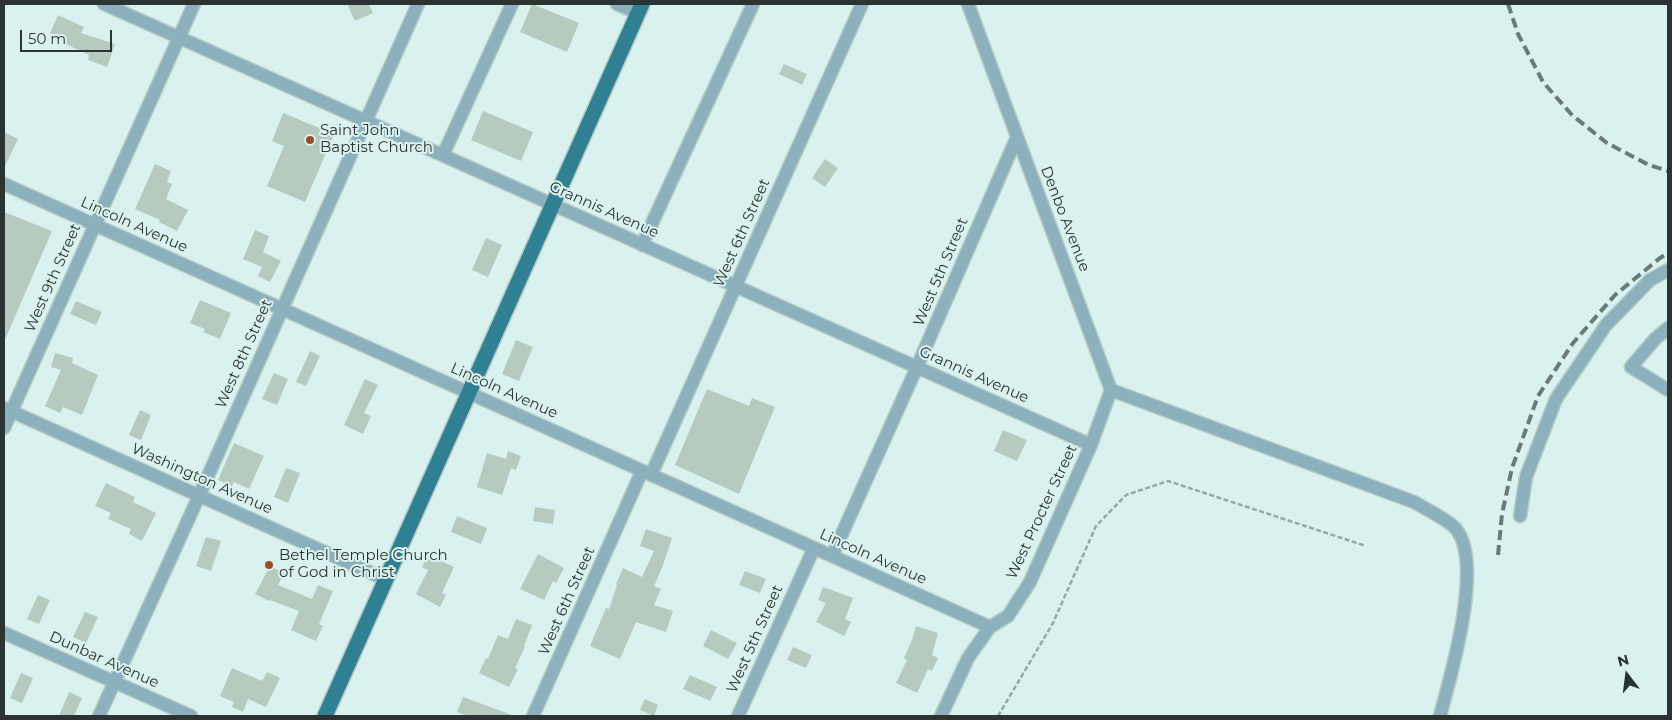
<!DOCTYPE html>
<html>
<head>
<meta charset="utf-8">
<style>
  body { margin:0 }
  #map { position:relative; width:1672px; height:720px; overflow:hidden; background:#d9f2ef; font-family:Montserrat,sans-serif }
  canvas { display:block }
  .frame { position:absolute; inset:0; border:5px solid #2b3433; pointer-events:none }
  .north { position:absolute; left:1602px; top:650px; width:50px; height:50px; -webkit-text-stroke:4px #d9f2ef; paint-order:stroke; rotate:345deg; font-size:14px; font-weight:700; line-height:20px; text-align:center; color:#2b3433 }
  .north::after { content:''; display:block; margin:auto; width:18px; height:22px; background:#2b3433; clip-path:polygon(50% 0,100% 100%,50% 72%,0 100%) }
  .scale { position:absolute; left:20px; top:30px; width:92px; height:22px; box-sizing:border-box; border:2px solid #2b3433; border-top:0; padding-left:6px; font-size:15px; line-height:18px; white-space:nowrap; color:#2b3433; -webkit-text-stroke:4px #d9f2ef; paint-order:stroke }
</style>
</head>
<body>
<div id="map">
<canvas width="1672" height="720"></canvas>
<div class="frame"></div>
<div class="north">N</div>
<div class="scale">50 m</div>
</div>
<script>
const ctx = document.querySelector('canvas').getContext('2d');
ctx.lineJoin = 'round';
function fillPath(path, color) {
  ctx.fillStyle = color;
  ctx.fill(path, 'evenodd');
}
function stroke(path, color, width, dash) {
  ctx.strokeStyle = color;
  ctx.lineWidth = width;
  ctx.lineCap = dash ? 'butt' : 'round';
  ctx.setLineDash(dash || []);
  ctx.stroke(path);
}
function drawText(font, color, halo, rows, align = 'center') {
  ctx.font = font + ' Montserrat,sans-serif';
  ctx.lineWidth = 4;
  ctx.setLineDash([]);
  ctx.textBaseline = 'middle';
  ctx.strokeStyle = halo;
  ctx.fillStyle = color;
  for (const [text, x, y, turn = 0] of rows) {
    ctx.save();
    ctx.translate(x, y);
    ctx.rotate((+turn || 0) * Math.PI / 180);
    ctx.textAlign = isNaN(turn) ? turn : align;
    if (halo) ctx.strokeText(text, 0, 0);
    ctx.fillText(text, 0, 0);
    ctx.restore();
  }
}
const building = new Path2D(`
  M353 4H369L373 13 355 21 348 6Z
  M532 4 579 23 567 52 520 32Z
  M58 15 84 27 81 33 115 44 107 67 88 60 89 55 49 36Z
  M784 64 807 74 802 85 779 74Z
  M483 111 533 132 521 161 471 140Z
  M283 113 334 134 305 202 267 186 284 146 272 141Z
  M4 132 18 139 4 168Z
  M825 159 838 168 825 187 812 178Z
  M155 164 171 171 167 182 172 184 166 199 188 210 177 231 159 222 160 220 135 209Z
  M4 212 52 231 4 342Z
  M255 230 269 236 263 252 281 261 270 282 258 276 262 267 243 259Z
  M486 238 502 245 488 277 472 270Z
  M200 300 231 313 220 339 203 332 205 329 190 323Z
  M76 301 102 312 96 325 70 314Z
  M516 340 533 347 519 381 502 374Z
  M310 351 320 356 306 386 296 382Z
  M55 353 73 358 72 363 98 375 82 415 63 407 60 413 45 406 61 370 51 367Z
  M274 373 288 379 277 405 262 399Z
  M365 379 378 385 364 413 371 416 363 434 344 425Z
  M707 389 749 406 752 398 775 407 739 494 675 465Z
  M140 410 151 415 141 440 129 435Z
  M1003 430 1027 440 1017 461 994 451Z
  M234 443 264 456 249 489 234 482 232 486 218 480Z
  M508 451 521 456 516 470 511 468 502 495 477 487 487 453 506 459Z
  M286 468 300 473 288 503 274 497Z
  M106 483 135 497 133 502 156 513 142 541 129 534 131 529 108 519 111 513 95 506Z
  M535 507 555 510 553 524 533 521Z
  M457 516 487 528 481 544 451 532Z
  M646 529 672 538 662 568 654 586 661 589 654 605 673 611 666 632 636 622 620 659 590 646 606 608 609 609 617 585 616 584 623 568 642 577 654 551 640 546Z
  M206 537 221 541 211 571 196 566Z
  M538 554 564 568 556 583 553 581 544 600 520 589Z
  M428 555 454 567 442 593 446 595 440 607 416 594 428 570 422 567Z
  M270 566 284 573 278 585 312 599 318 585 333 591 319 624 323 626 316 641 291 630 299 611 270 600 269 601 255 594Z
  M745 571 766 579 760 593 739 585Z
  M823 587 853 598 845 619 851 622 844 636 816 622 826 603 818 600Z
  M38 595 50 600 39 624 27 619Z
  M85 612 98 617 86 643 73 637Z
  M516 619 532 625 524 646 525 647 515 668 518 669 509 687 479 673 486 658 488 659 498 635 508 639Z
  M916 626 938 633 932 655 938 658 932 671 928 669 917 693 896 683 907 660 904 658 912 640Z
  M711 630 737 643 728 659 703 646Z
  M793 647 812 655 806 668 787 660Z
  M232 668 262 681 267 672 280 678 266 707 248 699 243 712 232 707 234 702 220 696Z
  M21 673 33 678 22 703 10 698Z
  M690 675 717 687 710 701 683 689Z
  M69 692 82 698 74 716H59Z
  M463 697 512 715V716H468L457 712Z
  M645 699 658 705 654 716 640 710Z`);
const path = new Path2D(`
  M998 716 1053 623 1096 526 1126 495 1168 481 1366 546`);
const minor = new Path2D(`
  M104 4 1091 445
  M617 4 638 13
  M443 155 512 4
  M4 184 990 627
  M642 245 753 4
  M1668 328 1655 339 1631 367 1668 390
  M1111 390 1414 502C1424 508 1450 521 1456 529 1484 563 1451 675 1440 716
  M4 408 387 580
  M4 428 194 4
  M651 475 862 4
  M1520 516 1526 477 1556 399 1606 325 1650 280 1668 270
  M832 556 917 367 1017 137
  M4 633 191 716
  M99 716 199 496 418 4
  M533 716 642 471
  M738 716 814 548
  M941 716 968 658 990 627 1008 616 1030 582 1091 445 1111 390 968 4`);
const major = new Path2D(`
  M325 716 642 4`);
const rail = new Path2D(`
  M1508 4 1518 34 1543 82 1572 115 1607 143 1649 165 1668 171
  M1498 555 1502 514 1512 468 1538 396 1573 343 1615 295 1660 258 1668 253`);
const markers = [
  [310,140,5,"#964f2a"],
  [269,565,5,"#964f2a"]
];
const poiNames = [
  ["Saint John",320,131],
  ["Baptist Church",320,148],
  ["Bethel Temple Church",279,556],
  ["of God in Christ",279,573]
];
const streetNames = [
  ["Grannis Avenue",604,210,24],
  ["Denbo Avenue",1065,219,69],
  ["Lincoln Avenue",134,225,24],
  ["West 6th Street",742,233,-66],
  ["West 5th Street",941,272,-67],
  ["West 9th Street",53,278,-66],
  ["West 8th Street",244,354,-66],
  ["Grannis Avenue",974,375,24],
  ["Lincoln Avenue",504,391,24],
  ["Washington Avenue",202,479,24],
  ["West Procter Street",1042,512,-65],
  ["Lincoln Avenue",873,557,24],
  ["West 6th Street",567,601,-66],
  ["West 5th Street",755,639,-66],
  ["Dunbar Avenue",104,660,24]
];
fillPath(building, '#b7cabf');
stroke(minor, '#b6ccc9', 15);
stroke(major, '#b6ccc9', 18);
stroke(path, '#95a8a6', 2.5, [5, 2.5]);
stroke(minor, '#8cb1bc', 12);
stroke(major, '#307f92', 15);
stroke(rail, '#6b7a78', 4, [10, 5]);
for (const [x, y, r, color] of markers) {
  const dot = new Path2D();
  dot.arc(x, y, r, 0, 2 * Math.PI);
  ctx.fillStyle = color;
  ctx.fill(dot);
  stroke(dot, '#d9f2ef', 2);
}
drawText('15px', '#2b3433', '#d9f2ef', poiNames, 'left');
drawText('15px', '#2b3433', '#d9f2ef', streetNames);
</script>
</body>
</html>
